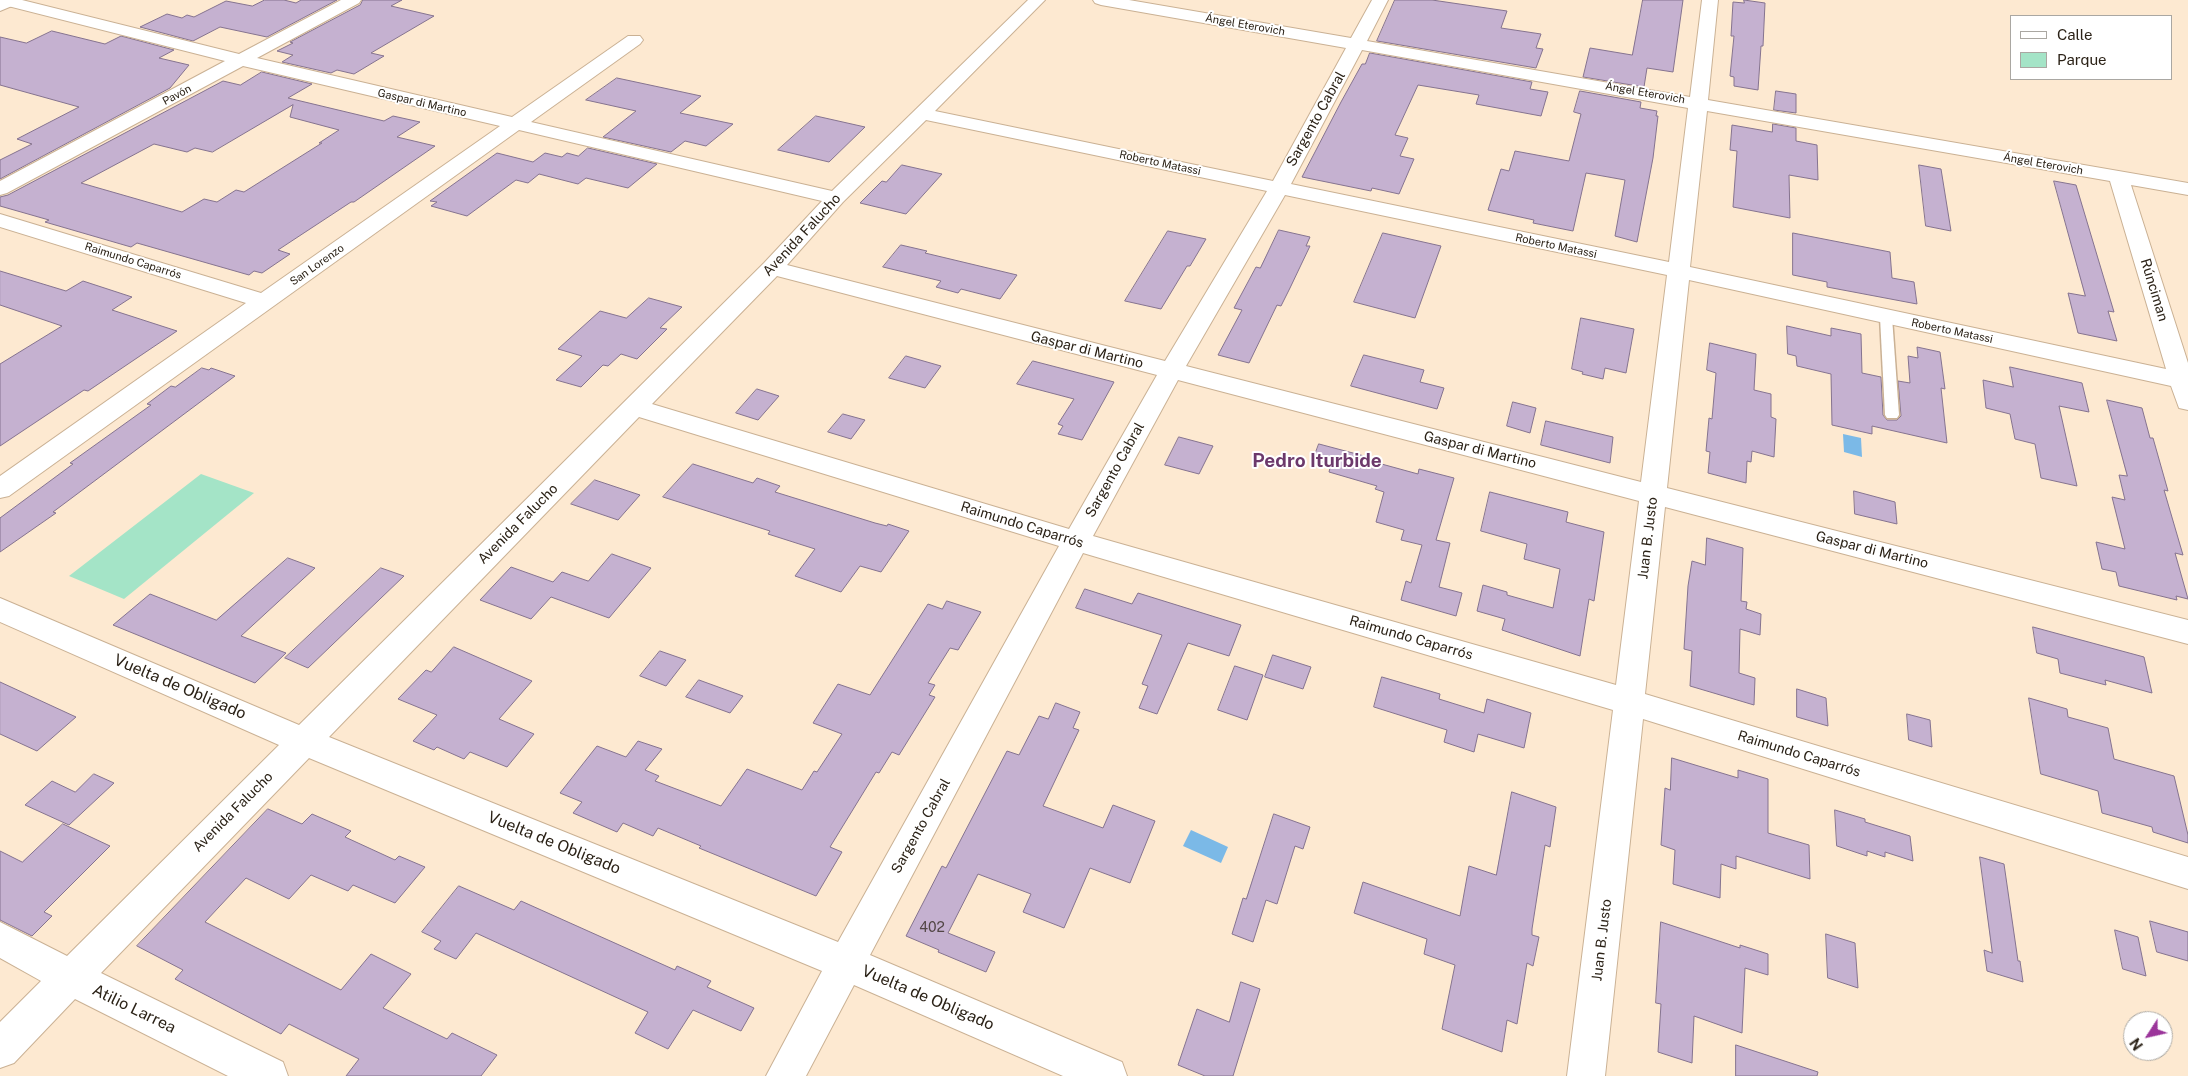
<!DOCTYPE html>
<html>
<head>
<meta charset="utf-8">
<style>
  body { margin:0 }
  #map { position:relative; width:2188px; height:1076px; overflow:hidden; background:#fde9d1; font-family:"Public Sans",sans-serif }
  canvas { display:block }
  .legend { position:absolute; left:2010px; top:15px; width:162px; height:65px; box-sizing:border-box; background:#fff; border:1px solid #aaa7a2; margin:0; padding:6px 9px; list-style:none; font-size:15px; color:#2b2217 }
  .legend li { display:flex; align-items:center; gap:10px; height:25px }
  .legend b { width:25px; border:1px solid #aaa7a2 }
  .north { position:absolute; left:2123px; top:1011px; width:50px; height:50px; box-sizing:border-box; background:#fff; border:1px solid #aaa7a2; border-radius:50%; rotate:235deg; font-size:14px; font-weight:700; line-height:20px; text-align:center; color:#2b2217 }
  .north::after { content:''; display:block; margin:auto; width:18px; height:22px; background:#9b359a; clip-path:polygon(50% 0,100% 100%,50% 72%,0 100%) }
</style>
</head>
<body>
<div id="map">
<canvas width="2188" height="1076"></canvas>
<ul class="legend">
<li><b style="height:6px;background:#fff"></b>Calle</li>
<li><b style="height:14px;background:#a4e4c7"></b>Parque</li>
</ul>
<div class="north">N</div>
</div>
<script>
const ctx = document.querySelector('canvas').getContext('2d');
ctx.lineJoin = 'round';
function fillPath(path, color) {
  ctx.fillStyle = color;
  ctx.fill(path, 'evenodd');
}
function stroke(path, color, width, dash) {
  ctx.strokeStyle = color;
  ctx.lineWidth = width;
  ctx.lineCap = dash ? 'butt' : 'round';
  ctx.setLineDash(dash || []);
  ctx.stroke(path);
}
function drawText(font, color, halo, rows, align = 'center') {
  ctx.font = font + ' "Public Sans",sans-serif';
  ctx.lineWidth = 4;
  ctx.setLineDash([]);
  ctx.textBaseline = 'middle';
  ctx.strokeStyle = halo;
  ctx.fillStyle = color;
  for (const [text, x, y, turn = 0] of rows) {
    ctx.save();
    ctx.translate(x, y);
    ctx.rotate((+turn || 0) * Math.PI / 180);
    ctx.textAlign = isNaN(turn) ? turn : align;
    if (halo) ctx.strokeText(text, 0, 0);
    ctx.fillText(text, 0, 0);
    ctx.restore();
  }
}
const green = new Path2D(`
  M201 474 254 493 124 599 69 576Z`);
const water = new Path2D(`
  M1843 434 1861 438 1862 457 1844 452Z
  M1191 830 1228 847 1221 863 1183 846Z`);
const building = new Path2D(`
  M265 0H284L296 3 301 0H337L267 37 220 27 193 41 140 27 167 14 182 18 187 15 194 17 226 1 252 6Z
  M363 0H402L391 6 434 16 371 53 384 56 354 74 337 70 331 73 282 62 293 55 277 51 293 43 290 42 360 5Z
  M1395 0H1432L1507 11 1501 28 1541 34 1536 48 1543 49 1536 68 1377 41Z
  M1643 0H1683L1673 72 1647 68 1644 87 1583 77 1590 48 1632 55Z
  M1744 0 1765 3 1763 46H1761L1758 90 1734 86V77L1730 76 1734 36H1731L1733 2 1744 3Z
  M52 31 105 44 121 36 174 50 159 58 189 65 170 88 0 179V160L32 144 17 139 79 107 0 85V37L26 43Z
  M1370 53 1532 82 1530 89 1548 92 1541 116 1476 104 1479 95 1418 85 1395 135 1408 138 1400 156 1414 159 1399 194 1372 188 1371 191 1302 177 1341 102 1362 64H1365Z
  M262 72 312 84 288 98 384 121 393 116 420 122 397 137 435 146 354 202H351L278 250 290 254 262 273 254 271 249 275 137 243 131 247 45 222 49 220 0 206V197L8 195 223 81 240 85ZM293 105 290 117 339 130 319 143H322L244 192 236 190 217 202 204 199 182 212 81 183 154 144 187 152 195 148 212 152Z
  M617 78 701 96 680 113 733 124 706 146 685 141 671 152 603 137 636 111 586 100Z
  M1580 91 1641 102 1640 108 1657 111 1656 116H1658L1653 158 1637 242 1615 236 1625 180 1586 173 1573 231 1533 223 1534 220 1488 210 1501 169 1509 171 1515 151 1569 161 1581 114 1574 112Z
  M1776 91 1796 94V113L1774 110Z
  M816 116 865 127 829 162 778 150Z
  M1773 124 1796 128V141L1817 145 1818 180 1789 175 1790 218 1733 207 1737 151 1730 150 1732 125 1772 132Z
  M588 148 657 164 628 188 586 178 578 184 539 174 528 183 516 180 467 216 431 206 437 202 430 201 497 153 533 162 545 153 562 157 567 153 578 156Z
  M902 165 942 174 906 214 860 203 882 181 886 182Z
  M1919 165 1941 169 1951 231 1926 226Z
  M2054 181 2076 185 2114 312 2108 311 2117 341 2078 333 2068 293 2085 296Z
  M1279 230 1310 237 1306 246H1310L1290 288 1281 306 1277 305 1249 363 1218 355 1242 310 1234 308 1256 267 1260 268Z
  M1168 231 1206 239 1190 266H1187L1161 309 1125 301Z
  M1383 233 1441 246 1415 318 1354 302Z
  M1793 233 1890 252 1892 278 1914 282 1917 304 1827 287V282L1793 275Z
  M901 245 927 251 925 253 1017 275 1000 299 961 289 958 293 936 287 941 281 883 267Z
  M0 271 66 291 83 281 132 297 112 310 177 331 88 391 84 390 0 446V364L62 326 0 305Z
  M649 298 682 307 660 328 667 329 637 359 621 354 608 366 603 365 581 387 556 380 582 356 558 349 600 311 626 318Z
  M1581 318 1634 329 1626 373 1605 368 1603 379 1582 374 1583 372 1572 369Z
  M1787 326 1831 336V328L1861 334 1862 373 1881 377 1883 415 1887 420H1897L1901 416 1898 381 1910 383 1908 356 1918 358 1917 347 1940 352 1945 389 1941 388 1947 443 1872 426V434L1832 425 1831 374 1797 366 1796 356 1788 354Z
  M1710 343 1756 354 1754 390 1771 394V417L1776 419 1774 457 1752 451 1751 462 1747 461 1746 483 1708 473 1710 452 1706 451 1709 418 1712 419 1716 373 1707 370Z
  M1364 355 1424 370 1420 382 1444 388 1437 409 1351 386Z
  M906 356 941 366 925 388 889 378Z
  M1033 361 1114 382 1082 440 1058 434 1063 426 1058 424 1074 399 1017 384Z
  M2010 367 2082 383 2089 412 2059 406 2077 486 2041 478 2035 444 2015 439 2010 414 1986 408 1983 380 2013 387Z
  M202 368 209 370 211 368 235 376 53 512 56 513 0 552V518L73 464 70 463 151 405 147 404 171 386 175 387Z
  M757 389 779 396 758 420 736 413Z
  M2107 400 2142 408 2150 438H2153L2168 491 2164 490 2183 555 2175 553 2188 599 2176 596 2177 600 2119 586 2116 572 2102 569 2096 542 2125 549 2112 497 2125 500 2119 475 2127 476Z
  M1513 402 1536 408 1530 433 1507 426Z
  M843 414 865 420 851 439 828 432Z
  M1546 421 1613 437 1610 463 1541 445Z
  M1179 437 1213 446 1199 474 1165 465Z
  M1319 444 1368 457 1367 460 1418 474 1419 469 1454 478 1436 540 1450 543 1439 587 1462 593 1456 616 1401 600 1406 581 1411 583 1422 545 1401 540 1404 530 1376 522 1384 492 1375 489 1377 486 1329 472 1330 468 1312 463Z
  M693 464 753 483 757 478 780 486 775 492 875 523 887 526 888 524 909 531 881 572 860 566 841 592 795 576 815 549 768 534 770 531 663 497Z
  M595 480 640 495 618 520 571 504Z
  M1854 491 1895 502 1897 524 1855 514Z
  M1490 492 1568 512 1566 522 1604 532 1594 601 1589 599 1580 656 1502 630 1505 619 1477 611 1483 585 1507 592V595L1553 608 1560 569 1524 559 1527 544 1481 531Z
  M1707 538 1743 548 1741 601 1747 602 1746 609 1761 614 1760 635 1740 629 1739 673 1755 678 1754 705 1690 686 1692 651 1684 649 1688 586 1692 561 1705 565Z
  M612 554 651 568 609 618 551 597 531 619 480 600 511 567 553 582 562 572 588 581Z
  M288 558 315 568 241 636 286 653 255 683 113 625 150 594 216 620Z
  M381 568 404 576 308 668 285 658Z
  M1085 589 1132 604 1138 593 1241 625 1229 656 1188 643 1157 714 1139 708 1148 686 1142 684 1162 635 1076 608Z
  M947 601 981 612 958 650 950 648 928 683 935 685 929 695 935 697 899 755 892 752 879 773 876 772 830 847 842 852 816 896 699 848 701 846 658 828 653 836 623 823 617 832 573 813 582 802 560 793 597 746 626 757 638 741 662 749 645 770 659 776 655 781 721 806 747 769 802 790 814 771 817 772 842 734 813 723 838 684 870 695 928 604 942 609Z
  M2033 627 2144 657 2152 693 2105 680 2106 685 2060 673 2058 659 2037 653Z
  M454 647 532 681 499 719 534 734 507 767 470 752 464 759 437 747 434 750 413 741 437 715 398 699 426 670 431 672Z
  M660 651 686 660 666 686 640 676Z
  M1273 655 1311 667 1303 689 1265 677Z
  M1235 666 1263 675 1247 720 1218 710Z
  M1382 677 1440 694 1439 699 1484 713 1487 699 1531 713 1524 748 1478 734 1474 752 1444 742 1447 730 1374 707Z
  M699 680 743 696 730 713 686 697Z
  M0 682 76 717 37 751 0 734Z
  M1797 689 1826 698 1828 726 1797 717Z
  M2029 698 2067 709 2068 717 2108 728 2114 759 2174 776 2188 835V843L2153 832 2152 827 2102 813 2098 791 2041 774Z
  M1056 703 1080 712 1073 728 1079 730 1043 806 1103 828 1113 805 1155 821 1130 883 1090 868 1064 928 1023 912 1031 894 978 874 948 933 995 952 986 972 938 952 939 950 906 936 942 866 946 868 1007 751 1019 755 1039 716 1048 719Z
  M1907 714 1930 720 1932 747 1909 740Z
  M1672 758 1738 778V770L1768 779V833L1809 845 1810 879 1736 856V869L1721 864 1720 898 1673 884 1675 850 1661 845 1665 788 1670 790Z
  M94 774 114 783 69 825 25 805 52 781 75 792Z
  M1512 792 1556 807 1550 847 1545 845 1532 929V935L1539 937 1533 966 1527 963 1517 1024 1507 1020 1502 1052 1442 1029 1455 965 1424 954 1427 939 1354 913 1363 882 1460 916 1469 866 1496 875Z
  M268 809 302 824 312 814 351 831 345 837 395 860 399 856 425 867 395 903 353 885 348 891 311 875 289 899 246 878 205 922 341 990 371 954 411 974 383 1008 447 1039 452 1033 497 1055 481 1076H346L359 1059 289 1024 281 1034 175 979 183 970 137 946Z
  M1835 810 1865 819V822L1910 836 1913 861 1885 852V857L1867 851V856L1837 846Z
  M1274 814 1310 827 1303 849 1295 846 1277 904 1266 900 1253 942 1232 934 1243 898 1246 899Z
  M63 824 110 846 44 912 52 916 32 936 0 920V851L22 862Z
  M1980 857 2004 864 2018 961H2020L2023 982 1987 971 1984 950 1992 953Z
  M459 886 514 910 521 901 675 970 677 966 711 981 707 987 754 1008 741 1031 693 1010 668 1049 635 1033 648 1012 476 933 456 959 434 949 441 941 422 932Z
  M2150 921 2188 932V961L2157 952Z
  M1661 922 1740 948V945L1768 954V975L1745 968 1742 1033 1694 1016 1692 1063 1658 1052 1661 1004 1656 1003Z
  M2115 930 2138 937 2146 976 2123 969Z
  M1826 934 1855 943 1858 988 1828 978Z
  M1241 982 1260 989 1233 1076H1205L1178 1065 1197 1009 1229 1022Z
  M1736 1045 1818 1072 1817 1076H1736Z`);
const service = new Path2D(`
  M1886 313 1892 317 1899 415 1897 418H1887L1885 415 1880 317Z`);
const minor = new Path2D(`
  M0 0H22L239 54 341 0H361L359 3 257 58 512 117 628 36H640L643 40 640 44 531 122 832 191 1028 0H1045L935 111 1273 181 1346 48 1101 5 1095 3 1093 0H1129L1351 38 1372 0H1388L1367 41 1690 97 1702 0H1718L1708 100 2188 183V195L2131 185 2188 363V410L2179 408 2171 386 1689 280 1667 488 2188 620V644L1665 507 1645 694 2188 857V889L1643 719 1605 1076H1567L1613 710 1083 553 870 955 1122 1062 1127 1076H1063L854 985 806 1076H766L822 971 309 758 101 973 283 1062 288 1076H228L75 999 14 1063 0 1068V1022L41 981 0 958V922L67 956 279 745 0 622V598L299 725 764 263 822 201 519 130 9 496 0 498V476L246 303 0 227V214L261 293 500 126 243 66 7 193 0 195V181L225 61 0 4ZM1362 50 1688 108 1669 262 1291 184ZM1707 111 2110 181 2166 369 1690 267ZM926 120 1267 191 1165 361 787 265 843 202ZM1285 195 1667 275 1641 482 1186 366ZM777 276 1157 375 1069 529 652 404ZM1178 380 1639 501 1616 685 1093 536ZM639 417 1059 546 838 942 329 737Z`);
const secondary = new Path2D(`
  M0 0H21L19 3 0 11Z`);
const farStreetnames = [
  ["Ángel Eterovich",1245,25,10],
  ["Ángel Eterovich",1645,93,10],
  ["Pavón",177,95,-28],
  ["Gaspar di Martino",422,103,13],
  ["Roberto Matassi",1160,163,12],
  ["Ángel Eterovich",2043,164,10],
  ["Roberto Matassi",1556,246,12],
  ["Raimundo Caparrós",133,261,17],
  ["San Lorenzo",317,265,-35],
  ["Roberto Matassi",1952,331,12]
];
const streetNames = [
  ["Sargento Cabral",1316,119,-61],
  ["Avenida Falucho",802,235,-47],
  ["Rúnciman",2154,290,73],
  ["Gaspar di Martino",1087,350,14],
  ["Gaspar di Martino",1480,450,14],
  ["Sargento Cabral",1115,470,-61],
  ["Avenida Falucho",518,524,-45],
  ["Raimundo Caparrós",1022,525,17],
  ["Juan B. Justo",1648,538,-83],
  ["Gaspar di Martino",1872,550,14],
  ["Raimundo Caparrós",1411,638,16],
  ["Raimundo Caparrós",1799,754,17],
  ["Avenida Falucho",233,812,-45],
  ["Sargento Cabral",921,826,-61],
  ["Juan B. Justo",1602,940,-83]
];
const nearNumbernames = [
  ["402",932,928]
];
const nearStreetnames = [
  ["Vuelta de Obligado",180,687,23],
  ["Vuelta de Obligado",554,843,22],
  ["Vuelta de Obligado",928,998,23],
  ["Atilio Larrea",134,1009,26]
];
const districtNames = [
  ["Pedro Iturbide",1317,461]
];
fillPath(green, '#a4e4c7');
fillPath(water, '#7bb9e7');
fillPath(building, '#c5b1d0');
stroke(building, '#85738f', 1);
stroke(service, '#cab194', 3);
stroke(minor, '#cab194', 2);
stroke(secondary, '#cab194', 2);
fillPath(service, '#fff');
fillPath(minor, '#fff');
fillPath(secondary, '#fff');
drawText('11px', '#2b2217', '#fff', farStreetnames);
drawText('14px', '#2b2217', '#fff', streetNames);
drawText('14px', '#524645', null, nearNumbernames);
drawText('16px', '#2b2217', '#fff', nearStreetnames);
drawText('bold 19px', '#6c396b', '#fff', districtNames);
</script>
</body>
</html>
